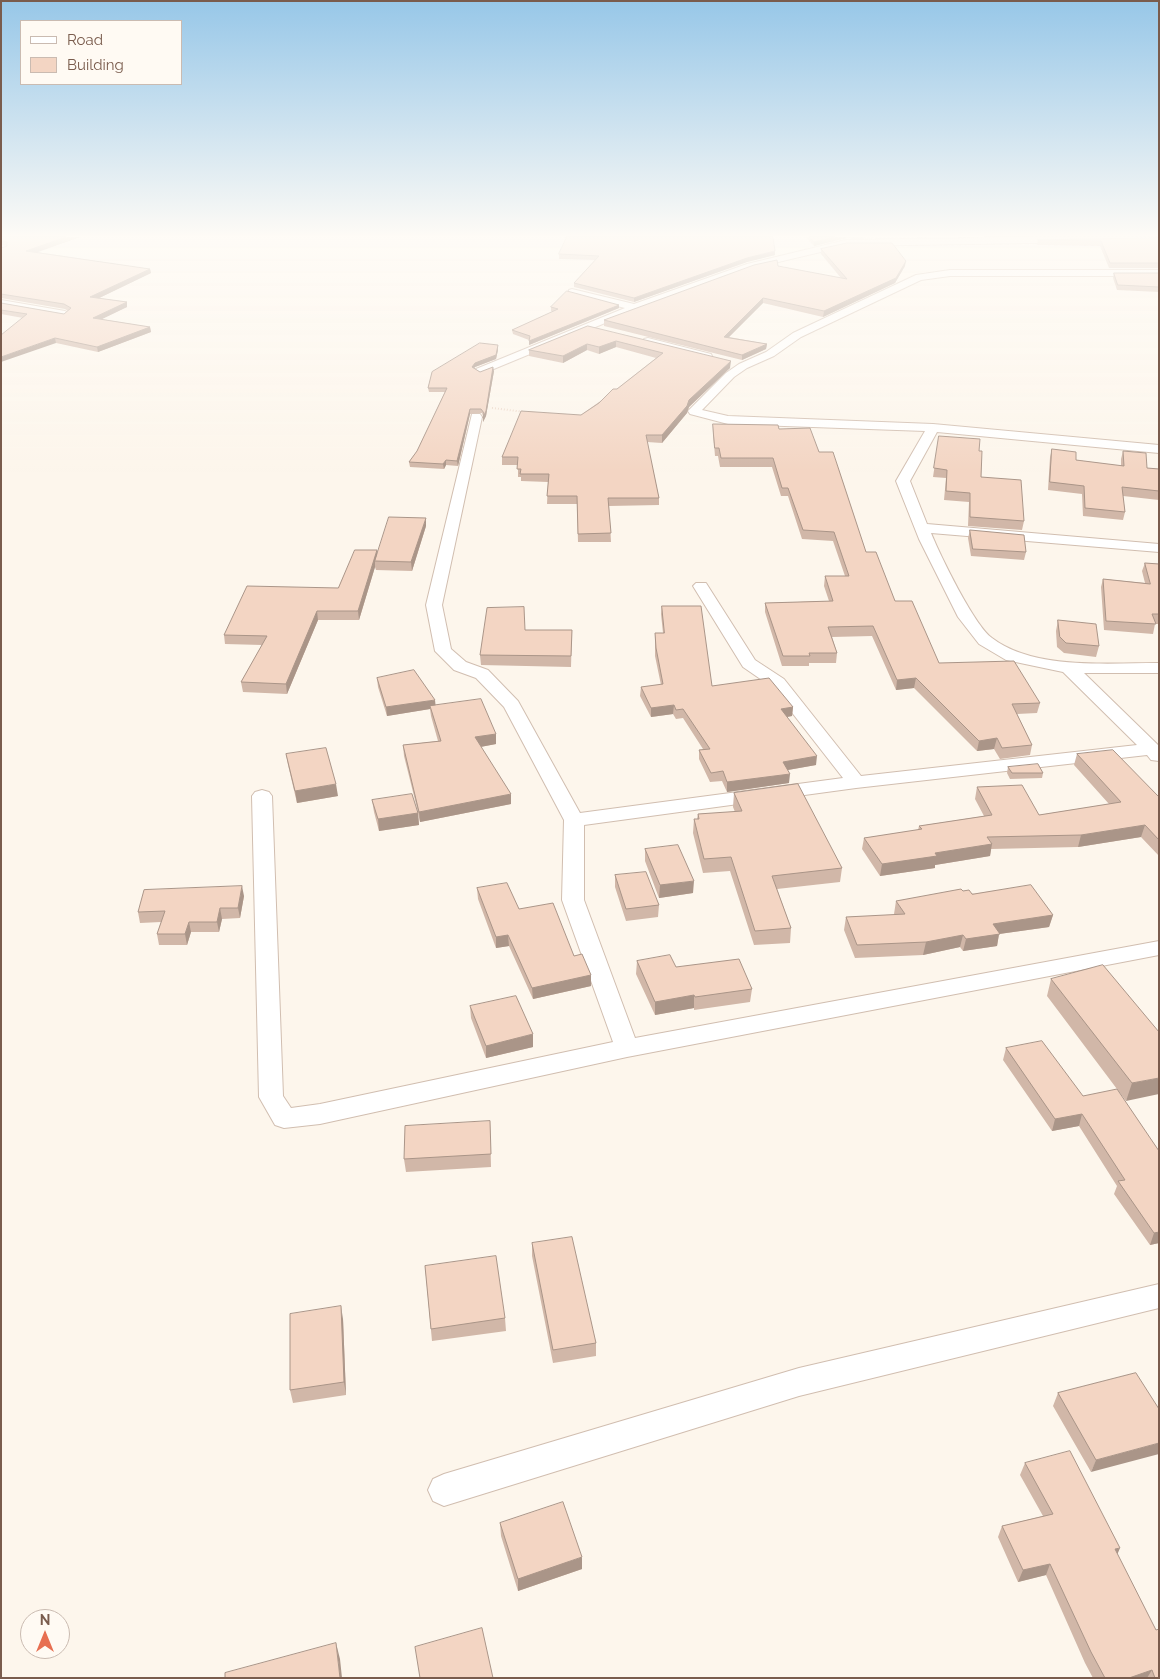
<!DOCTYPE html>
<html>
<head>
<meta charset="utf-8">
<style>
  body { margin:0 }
  #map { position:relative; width:1160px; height:1679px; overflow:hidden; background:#fdf6ec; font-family:Raleway,sans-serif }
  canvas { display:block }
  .frame { position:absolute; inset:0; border:2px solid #7a5c4d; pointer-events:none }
  .legend { position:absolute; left:20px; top:20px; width:162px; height:65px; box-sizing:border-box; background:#fffaf3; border:1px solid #cabbb1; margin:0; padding:6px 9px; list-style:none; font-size:15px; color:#7a5c4d }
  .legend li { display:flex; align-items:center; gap:10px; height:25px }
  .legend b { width:25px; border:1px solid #cabbb1 }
  .north { position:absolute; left:20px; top:1609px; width:50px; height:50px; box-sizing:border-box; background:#fffaf3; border:1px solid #cabbb1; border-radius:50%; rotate:0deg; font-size:14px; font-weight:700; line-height:20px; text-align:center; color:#7a5c4d }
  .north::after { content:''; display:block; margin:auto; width:18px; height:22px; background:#e76f51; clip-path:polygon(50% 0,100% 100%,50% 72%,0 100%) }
</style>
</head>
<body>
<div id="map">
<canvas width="1160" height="1679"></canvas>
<div class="frame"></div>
<ul class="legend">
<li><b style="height:6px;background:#fff"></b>Road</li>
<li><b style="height:14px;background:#f3d5c3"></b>Building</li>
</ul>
<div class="north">N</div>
</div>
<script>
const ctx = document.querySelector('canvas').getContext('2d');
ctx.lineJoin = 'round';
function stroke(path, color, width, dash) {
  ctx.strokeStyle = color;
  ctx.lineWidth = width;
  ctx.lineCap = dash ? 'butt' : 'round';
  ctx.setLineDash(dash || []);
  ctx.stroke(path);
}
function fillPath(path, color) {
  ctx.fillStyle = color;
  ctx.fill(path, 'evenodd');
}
const path = new Path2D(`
  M492 408 525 412`);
const minor = new Path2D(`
  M1045 237H1159V241L846 246 753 268 639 309 484 373 480 374 474 371 476 369 625 308 569 294V290L572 289 634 304 747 264 846 240Z
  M950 270H1159V276H950L921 280 801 337 774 356 747 368 734 377 702 410 728 416 933 424 1159 445V453L937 432 910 481 927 524 1159 544V552L931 533C940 555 974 625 992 638 1034 670 1108 663 1159 663V673H1084L1158 745 1159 761 1151 760 1147 755 856 788 584 825V900L635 1038 1159 941V955L627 1057 320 1124 284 1128 275 1125 259 1097 252 796 255 792 262 790 269 792 272 796 283 1096 291 1108 320 1104 613 1042 562 900 564 820 504 707 476 678 454 670 435 651 426 605 472 414H480L482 417 442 605 451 649 466 662 488 670 518 701 580 813 843 778 772 687 743 667 693 586 696 583H706L755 660 784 679 861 776 1137 745 1063 672 1006 660 979 644 958 617 919 539 896 481 925 431 728 424 690 414 688 411 726 373 739 364 766 352 793 333 916 275Z
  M1 300 65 311 70 314 65 317 1 306Z
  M648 338 711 354 712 356 707 359 644 343 643 341 644 339Z
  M1159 1284V1308L799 1396 444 1506 433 1501 428 1490 433 1479 444 1474 799 1368Z`);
const wall = new Path2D(`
  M1 237H80L36 252 150 269 151 273 99 298 127 302V307L101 319 150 327 151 332 98 352 56 343 23 318 1 314V303L64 314 68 311 65 309 1 298V248L7 246 1 245Z
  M806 237H863V238H846L814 246Z
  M1159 238V268H1109L1100 246 1037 245 1038 240Z
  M821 249 905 266 895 283 823 317 763 303 729 337 767 344 766 349 742 360 604 326V320L778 266 841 278 821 254Z
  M559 254 775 255 747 262 634 302 574 287V283L595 260 559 259Z
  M1114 273H1159V292L1117 290 1113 278Z
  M551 307 619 308 529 345V340L513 334 512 330 553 312 551 311Z
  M588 326 730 368 689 407 687 413 662 443 647 442 659 498V505L609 506 611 542H578L577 504H547L548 482 521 481V477H518V465H502V457L581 415 617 389 656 358 616 347 599 354 587 350 563 363 529 356V350Z
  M498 345V350L496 359 475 367 474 368 480 372 494 371 486 416 483 422V416L482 413 470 414 458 466 446 465 444 469 410 467 409 462 417 451 445 392H429L428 388Z
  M713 424 779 429 819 452 866 552 895 601 939 663 1040 703 1037 713 1017 714 1032 745 1030 755 1000 759 994 749 977 751 914 688 896 690 872 636 832 637 837 653 836 663H809V666H782L765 612V603L829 601 824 586 825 576H845L833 541 802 539 788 496H781L772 467H720L718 456H715L713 432Z
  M939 436 979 451 981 477 1024 521 1022 530 968 526 969 502 944 500 946 478 933 477Z
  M1052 449 1076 460 1121 466V459L1123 451 1147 468 1159 469V500L1123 496 1125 512 1123 520 1083 516 1082 494 1048 490 1050 457Z
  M426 526 412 571 376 570 375 567 359 620H318L287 694 243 692 241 682 262 645 225 644 224 635 338 588 377 554Z
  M970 530 1026 552 1024 560 971 556 968 538Z
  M1145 563 1159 564V624H1155L1153 634 1104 630 1101 587 1103 579 1145 583 1142 571Z
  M662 606 712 686 793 707 792 716 787 717 816 765 788 770 789 783 727 792 722 781 710 782 699 759V750L703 749 683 718 676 719 673 714 651 717 640 696 641 687 661 685 655 656V633H663L661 614Z
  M1058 620 1099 646 1096 657 1064 653 1057 647 1056 631Z
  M525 630H572L571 667 481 665 480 655Z
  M377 678 496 734V744L480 747 511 804 420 822 418 813 419 825 379 831 374 812 372 800 418 812 404 756 403 745 438 741 431 716 430 709 387 716 378 687Z
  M286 754 338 796 297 803 288 765Z
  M1077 754 1159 797V856L1141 837 1078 847 991 849 990 856 935 865V868L880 876 862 849 864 838 918 830 919 826 984 816 975 799 977 787 1039 815 1109 804 1074 765Z
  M1008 767 1043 773 1042 778 1010 779 1007 773Z
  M734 793 842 868 840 882 777 889 791 928 790 943 754 945 730 871 703 873 693 833 694 819H697L698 814 735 812 733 807Z
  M645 849 693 893 659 898 645 861Z
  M615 875 659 905 658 917 626 921 615 887Z
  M477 888 519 909 574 956 591 975V986L533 999 509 946 496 948 478 899Z
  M963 891 1053 915 1049 927 999 934 997 946 963 951 960 947 923 955 855 958 844 930 846 917 895 915 894 914 896 901Z
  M244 896 240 918 222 919 219 932H191L187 945H159L157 934 161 922 140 923 138 912Z
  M637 961 676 967 752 989 750 1002 694 1010V1008L655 1015 636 974Z
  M1051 979 1159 1032 1126 1101 1047 996Z
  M470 1006 533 1047 486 1058 471 1018Z
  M1006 1048 1083 1096 1159 1151V1243L1150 1245 1114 1194 1117 1186 1079 1126 1052 1131 1003 1060Z
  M490 1121 491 1167 406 1172 404 1159Z
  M532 1243 596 1343V1356L553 1363 532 1256Z
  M425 1266 505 1318 506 1331 432 1341Z
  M343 1319 346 1395 293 1403 290 1390Z
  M1136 1373 1091 1472 1053 1406 1058 1393Z
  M1025 1463 1117 1554 1159 1678H1093L1085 1663 1046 1575 1018 1582 998 1537 1002 1526 1043 1516 1020 1475Z
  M500 1523 582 1569 518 1591 501 1536Z`);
const shadedWall = new Path2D(`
  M66 237H80L27 256 26 251Z
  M835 237H846V238L814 246V242Z
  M775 251V255L747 262 634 302V298L747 258Z
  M906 261 905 266 895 283 823 317 824 311Z
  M150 269 151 273 91 302 90 297Z
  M763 298V303L724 342V337Z
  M127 302V307L94 323 93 318Z
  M619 305V308L529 345V341Z
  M150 327 151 332 98 352 97 347Z
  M55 338 56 343 1 362V357Z
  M616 341V347L599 354V347Z
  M587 344V350L563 363V356Z
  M767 344 766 349 742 360V355Z
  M498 345V350L496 359 475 367 472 371V367L475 363Z
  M731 361 730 368 689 407 687 413 662 443V435L689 400Z
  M493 367 494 371 486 416 483 422V418Z
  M470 409V414L458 466 457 461Z
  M446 460V465L444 469 443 464Z
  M426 518V526L412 571 411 562Z
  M377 550 378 559 375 561V567L359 620 358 611Z
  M317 611 318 620 287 694 286 684Z
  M916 678 914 688 896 690 897 680Z
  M435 700 436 709 430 706V709L387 716 386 707Z
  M674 705 673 714 651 717V708Z
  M793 707 792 716 781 718V709Z
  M496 734V744L475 748V737Z
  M997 738 994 749 977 751 979 741Z
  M817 756 816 765 782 771 783 762Z
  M790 774 789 783 727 792V782Z
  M336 784 338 796 297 803 295 791Z
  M511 794V804L420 822 419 812Z
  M418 813 419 825 379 831 378 819Z
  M1145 825 1141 837 1078 847 1081 835Z
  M992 844 990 856 935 865V868L880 876 882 864 935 853Z
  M694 881 693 893 659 898 660 885Z
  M242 886 244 896 240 918 238 908Z
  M220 908 222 919 219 932 217 922Z
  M1053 915 1049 927 999 934 997 946 963 951 966 939 993 924Z
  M189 922 191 932 187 945 185 934Z
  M508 935 509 946 496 948V937Z
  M963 935 960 947 923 955 926 942Z
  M591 975V986L533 999 532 988Z
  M694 995V1008L655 1015V1002Z
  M533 1034V1047L486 1058V1046Z
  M1159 1078V1094L1126 1101 1132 1083Z
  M1082 1114 1079 1126 1052 1131 1055 1119Z
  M1159 1232V1243L1150 1245 1154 1233Z
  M341 1306 343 1319 346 1395 344 1382Z
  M1159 1443V1454L1091 1472 1096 1460Z
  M1120 1548 1115 1560V1549Z
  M582 1557V1569L518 1591V1579Z
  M1050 1564 1046 1575 1018 1582 1023 1570Z
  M336 1643 340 1659 342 1678H340Z
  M1152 1670 1147 1678H1129Z`);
const building = new Path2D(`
  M1 237H66L26 251 150 269 90 297 127 302 93 318 150 327 97 347 55 338 1 357V335L27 314 1 310V303L64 314 71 308 64 304 1 294V248L7 246V242L1 241Z
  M567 237H773L775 251 747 258 634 298 574 283 599 256 559 254Z
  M810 237H835L814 242Z
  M1159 238V263H1110L1101 241 1038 240Z
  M847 243H892L906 261 896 278 824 311 763 298 724 337 767 344 742 355 604 320 754 265 777 260 778 266 847 279 821 249Z
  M1114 273H1159V287L1118 285Z
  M567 291 619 305 529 341 530 336 512 330 558 309 551 307Z
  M588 326 731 361 689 400 687 406 662 435H646L659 498H608L611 533 578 534 577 496H547L549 474H520L521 469H517L518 457H502L521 411 581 415 599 403 613 389H617L663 353 616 341 599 347 587 344 563 356 529 350Z
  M480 343 498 345 496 355 475 363 472 367 480 372 493 367 486 411 483 418 484 413 481 409H470L457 461 446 460 443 464 409 462 417 451 447 388H428L432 372Z
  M713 424 778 425 779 429 810 428 819 452H833L866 552H876L895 601H912L939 663 1014 661 1040 703 1012 704 1032 745 1002 748 997 738 979 741 916 678 897 680 873 626 828 627 837 653H809L810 656H783L765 603 833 601 825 576H849L834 532 803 530 788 488H782L773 458H721L719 448H715Z
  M939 436 980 439 979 451H982L981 477 1021 480 1024 521 970 517V493L946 491 947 470 934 468Z
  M1052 449 1076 452V460L1124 466 1123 451 1146 453 1147 468 1159 469V491L1122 487 1125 512 1085 508 1084 486 1050 482Z
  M389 517 426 518 411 562 375 561Z
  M970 530 1024 535 1026 552 973 549Z
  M355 550H377L358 611H317L286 684 241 682 267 636 224 635 247 586 338 588Z
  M1145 563 1159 564V614H1152L1156 624 1106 621 1103 579 1150 584Z
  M662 606H701L712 686 769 678 793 707 781 709 817 756 783 762 790 774 727 782 723 771 711 773 699 750 710 749 683 709 676 710 674 705 651 708 641 687 663 684 656 648 655 633H664Z
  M524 607 525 630H572L571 656 480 655 487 608Z
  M1058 620 1096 624 1099 646 1066 643 1060 637Z
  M414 670 435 700 386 707 377 678Z
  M481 699 496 734 475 737 511 794 419 812 403 745 441 741 430 706Z
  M326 748 336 784 295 791 286 754Z
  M1113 750 1159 797V840L1145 825 1081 835 987 837 992 844 935 853 937 856 882 864 864 838 922 829 919 826 992 815 977 787 1022 785 1039 815 1121 802 1077 754Z
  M1038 764 1043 773H1012L1008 767Z
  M798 784 842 868 772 876 791 928 755 931 731 857 704 859 694 819H699L698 814 742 811 734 793Z
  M412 794 418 813 378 819 372 800Z
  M678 845 694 881 660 885 645 849Z
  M646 872 659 905 626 909 615 875Z
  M507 883 519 909 553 903 574 956 582 954 591 975 532 988 508 935 496 937 477 888Z
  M1031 885 1053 915 993 924 1000 934 966 939 963 935 926 942 857 945 846 917 905 914 896 901 961 889 963 891 969 890 972 894Z
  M242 886 238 908H220L217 922H189L185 934H157L165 911 138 912 144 890Z
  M670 955 676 967 739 959 752 989 695 997 694 995 655 1002 637 961Z
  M1103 965 1159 1032V1078L1132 1083 1051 979Z
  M516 996 533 1034 486 1046 470 1006Z
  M1042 1041 1083 1096 1117 1089 1159 1151V1232L1154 1233 1118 1181 1125 1180 1082 1114 1055 1119 1006 1048Z
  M490 1121 491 1154 404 1159 405 1126Z
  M572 1237 596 1343 553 1350 532 1243Z
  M496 1256 505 1318 431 1329 425 1266Z
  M341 1306 344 1382 290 1390V1314Z
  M1136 1373 1159 1409V1443L1096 1460 1058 1393Z
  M1070 1451 1120 1548 1115 1549 1156 1630 1159 1629V1678H1155L1152 1670 1129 1678H1105L1091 1652 1050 1564 1023 1570 1002 1526 1053 1514 1025 1463Z
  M563 1502 582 1557 518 1579 500 1523Z
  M482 1628 493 1678H420L415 1647Z
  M336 1643 340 1678H225V1673Z`);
stroke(minor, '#d1beb0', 2);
stroke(path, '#d9b8a5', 2, [0.5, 2.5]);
fillPath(minor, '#fff');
fillPath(wall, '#d1b7a8');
fillPath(shadedWall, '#aa9588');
fillPath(building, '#f3d5c3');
stroke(building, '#aa9588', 1);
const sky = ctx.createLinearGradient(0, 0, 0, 472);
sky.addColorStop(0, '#97c7e8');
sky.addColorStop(0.5, '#fefbf6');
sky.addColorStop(1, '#fefbf600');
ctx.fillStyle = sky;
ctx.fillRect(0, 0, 1160, 472);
</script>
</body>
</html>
